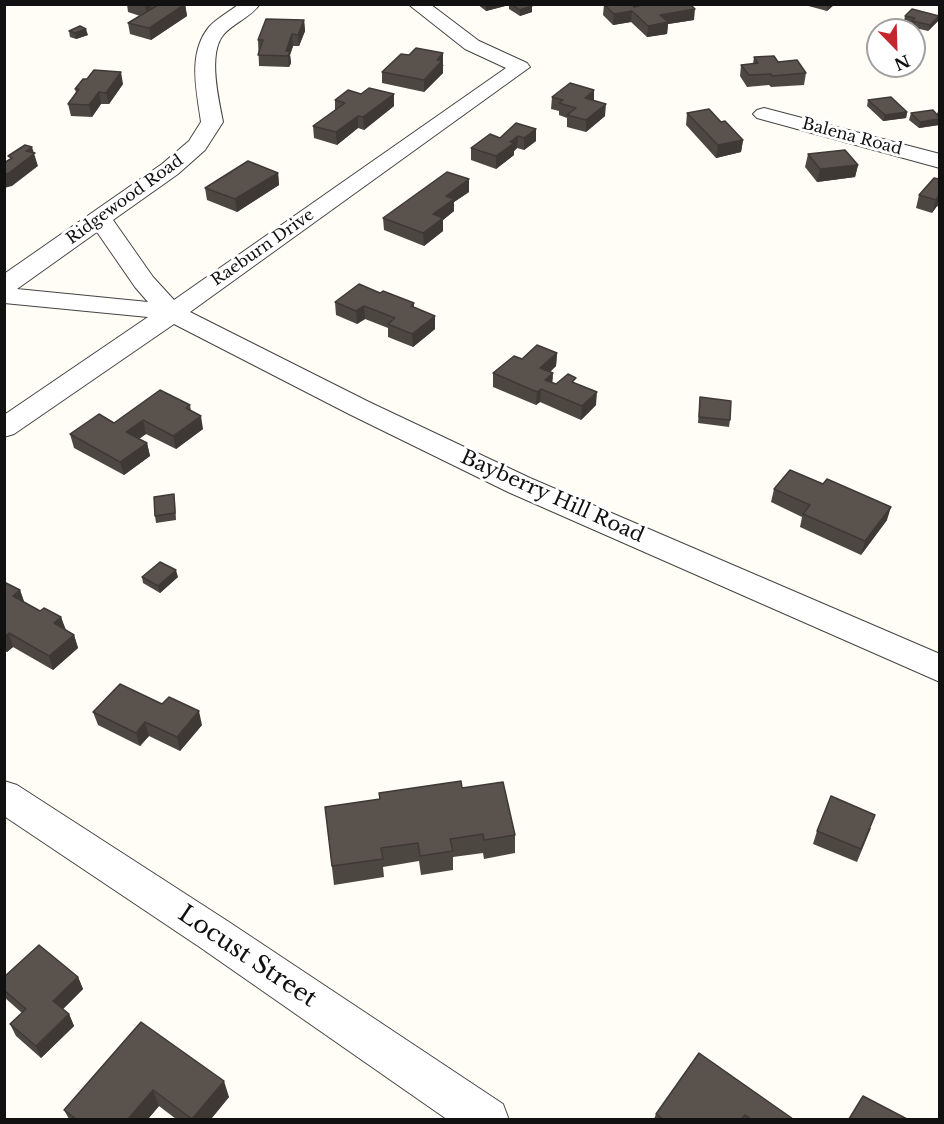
<!DOCTYPE html>
<html>
<head>
<meta charset="utf-8">
<style>
  body { margin:0 }
  #map { position:relative; width:944px; height:1124px; overflow:hidden; background:#fffdf5; font-family:"Libre Baskerville",serif }
  canvas { display:block }
  .frame { position:absolute; inset:0; border:6px solid #111; pointer-events:none }
  .north { position:absolute; left:866px; top:18px; width:60px; height:60px; box-sizing:border-box; background:#fff; border:2px solid #a0a0a0; border-radius:50%; rotate:157deg; font-size:16px; font-weight:700; line-height:24px; text-align:center; color:#111 }
  .north::after { content:''; display:block; margin:auto; width:21px; height:27px; background:#c4262e; clip-path:polygon(50% 0,100% 100%,50% 72%,0 100%) }
</style>
</head>
<body>
<div id="map">
<canvas width="944" height="1124"></canvas>
<div class="frame"></div>
<div class="north">N</div>
</div>
<script>
const ctx = document.querySelector('canvas').getContext('2d');
ctx.lineJoin = 'round';
function stroke(path, color, width, dash) {
  ctx.strokeStyle = color;
  ctx.lineWidth = width;
  ctx.lineCap = dash ? 'butt' : 'round';
  ctx.setLineDash(dash || []);
  ctx.stroke(path);
}
function fillPath(path, color) {
  ctx.fillStyle = color;
  ctx.fill(path, 'evenodd');
}
function drawText(font, color, halo, rows, align = 'center') {
  ctx.font = font + ' "Libre Baskerville",serif';
  ctx.lineWidth = 6;
  ctx.setLineDash([]);
  ctx.textBaseline = 'middle';
  ctx.strokeStyle = halo;
  ctx.fillStyle = color;
  for (const [text, x, y, turn = 0] of rows) {
    ctx.save();
    ctx.translate(x, y);
    ctx.rotate((+turn || 0) * Math.PI / 180);
    ctx.textAlign = isNaN(turn) ? turn : align;
    if (halo) ctx.strokeText(text, 0, 0);
    ctx.fillText(text, 0, 0);
    ctx.restore();
  }
}
const minor = new Path2D(`
  M239 4H260C251 17 234 23 224 34 207 53 219 100 223 122L205 150 178 174 113 220 153 277 174 300 506 68 465 49 408 4H430L479 41 527 63 530 67 190 312 369 402 530 478 940 654V682L508 492 349 414 174 324 14 434 4 437V415L148 317 4 303V274L162 164 189 141 201 122C197 91 187 54 209 27 217 18 229 12 239 4ZM97 232 135 287 148 302 17 289Z
  M764 108 940 154V168L757 118 753 114 757 110Z
  M4 781 17 785 229 922 503 1104 509 1120H448L201 948 4 816Z`);
const wall = new Path2D(`
  M127 4H185L187 16 151 40 130 34 128 23 140 16 128 12Z
  M477 4H530L532 6V12L520 16 509 9V5L486 11Z
  M604 4 634 7 635 6V4H661L694 20 668 24 667 34 647 37 631 22 613 25 603 15Z
  M801 4H835L827 11Z
  M905 16 938 21 928 31 911 27 912 23 904 21Z
  M304 20 305 31 299 46H293L290 55 291 63 289 67 259 66 258 40Z
  M69 31 88 35 76 39 70 37Z
  M754 57 778 62 806 73 804 85 771 87 769 85 747 87 740 76 741 65 753 64Z
  M444 65 443 66V73L424 92 382 83V72Z
  M123 84 109 104H101L92 117 71 116 68 104 76 93 75 89Z
  M361 94H394V106L364 130 358 128 337 145 314 138 313 126 335 110V100Z
  M552 97 594 100 605 116 586 132 567 127V118L559 115V111L551 109Z
  M868 100 907 112 906 118 883 121 867 106Z
  M939 108V125L919 128 909 120 911 113 937 114Z
  M687 113 721 122 743 140 741 152 716 158 686 125Z
  M536 129V141L524 150 517 148 514 151V155L496 169 471 160V148L500 138Z
  M808 154 858 165 855 177 817 182 805 167Z
  M278 173 279 185 237 212 207 200 205 188Z
  M939 179V207L937 206 932 213 916 208 919 195Z
  M469 192 454 202V211L443 220V231L424 246 384 230 383 218Z
  M380 293 414 303V308L435 329 413 347 388 337V328L365 319 357 324 336 315 335 302Z
  M557 353 556 366 550 372 553 373 552 383 556 384 576 383 596 405 581 420 540 402 536 405 493 387V373L522 359Z
  M700 397 730 420 729 427 698 423Z
  M190 405 191 411 203 429 176 449 146 434 139 439 147 443 150 456 124 475 74 448 70 434Z
  M774 489 887 520 861 555 800 527 802 517 771 502Z
  M175 501 176 520 156 523 155 516Z
  M142 577H178L160 593 143 583Z
  M4 582 20 590 24 602 40 611 61 617 65 630 74 635 78 648 53 670 13 647 7 652 4 650Z
  M162 704 202 725 180 751 149 736 140 746 98 725 93 712Z
  M462 788 515 835V853L484 859 483 853 453 857V870L421 875 419 861 383 867 384 877 334 885 325 807 380 799 379 793Z
  M871 828 857 862 813 844 817 831Z
  M4 977H78L83 989 63 1009 69 1014 74 1026 41 1058 16 1036 10 1024 22 1013 4 997Z
  M141 1022 229 1097 211 1119H176L159 1106 148 1119H69L64 1110Z
  M699 1053 793 1119H654L656 1114Z`);
const shadedWall = new Path2D(`
  M148 4H150L151 15 147 17 145 6Z
  M185 4 187 16 151 40 149 28Z
  M486 4H509V5L486 11Z
  M829 4H835L827 11 828 5Z
  M532 6V12L520 16V10Z
  M695 9 694 20 668 24 667 34 647 37 648 26 660 15Z
  M632 11 631 22 613 25 614 14Z
  M939 16 938 21 928 31 930 25Z
  M304 20 305 31 299 46 298 35Z
  M86 29 88 35 76 39 75 33Z
  M292 34 293 46 290 55 291 63 289 67 288 56 286 51Z
  M443 53V73L424 92V80L437 60Z
  M121 72 123 84 109 104 106 93Z
  M594 90V102L585 98Z
  M99 92 101 104 92 117 89 105Z
  M394 94V106L364 130 363 117Z
  M606 104 605 116 586 132V120Z
  M907 112 906 118 883 121 885 115Z
  M358 116V128L337 145 336 132Z
  M939 119V125L919 128 920 122Z
  M536 129V141L524 150V138Z
  M518 136 517 148 514 151V155L496 169V156L510 142Z
  M743 140 741 152 716 158 718 145Z
  M32 147 38 166 12 186 4 188V175L26 151Z
  M858 165 855 177 817 182 820 169Z
  M278 173 279 185 237 212 235 199Z
  M469 179V192L454 202V211L443 220V231L424 246 423 233 433 214 446 196Z
  M939 195 937 206 932 213 936 200Z
  M364 306 365 319 357 324 356 311Z
  M435 316V329L413 347 412 334Z
  M557 353 556 366 540 381V368Z
  M553 373 552 386 545 380Z
  M541 389 540 402 536 405 537 392Z
  M597 392 596 405 581 420 582 406Z
  M201 416 203 429 176 449 173 436Z
  M143 420 146 434 129 445 126 432Z
  M147 443 150 456 124 475 120 462Z
  M891 507 887 520 861 555 865 541Z
  M176 570 178 577 160 593 158 586Z
  M20 590 25 604 13 596Z
  M61 617 66 630 54 623Z
  M9 633 13 647 7 652 4 644V637Z
  M74 635 78 648 53 670 49 656Z
  M199 711 202 725 180 751 177 737Z
  M145 722 149 736 140 746 136 733Z
  M78 977 83 989 59 1013 53 1001Z
  M69 1014 74 1026 41 1058 36 1046Z
  M224 1081 229 1097 211 1119H192Z
  M153 1090 159 1106 148 1119H128Z`);
const building = new Path2D(`
  M154 4H185L149 28 128 23 158 5Z
  M511 4H530L532 6 520 10Z
  M604 4H632L634 7 639 6 637 4H690L695 9 660 15 668 22 648 26 632 11 614 14Z
  M912 9 939 16 930 25 912 21 915 18 905 16Z
  M266 19 304 20 298 35 292 34 286 51H290L288 56 258 55 263 40H258Z
  M80 26 86 29 75 33 69 31Z
  M416 48 443 53 437 60 442 61 424 80 382 72 401 54 409 55Z
  M774 56 778 62 797 60 806 73 772 76 771 74 749 75 741 65 758 63 754 57Z
  M94 70 121 72 106 93 99 92 89 105 68 104 79 89H75L83 79H87Z
  M570 83 594 90 585 98 606 104 586 120 567 115 576 108 559 103 563 100 552 97Z
  M369 88 394 94 363 117 358 116 336 132 313 126 345 103 335 100 348 90 361 94Z
  M891 97 907 112 885 115 868 100Z
  M709 109 721 122 725 121 743 140 718 145 687 113Z
  M933 110 939 117V119L920 122 911 113Z
  M516 123 536 129 524 138 518 136 510 142 514 143 496 156 471 148 490 134 500 138Z
  M25 145 32 147 26 151 35 153 9 173 4 175V163L12 158 8 156Z
  M845 150 858 165 820 169 808 154Z
  M248 161 278 173 235 199 205 188Z
  M447 172 469 179 446 196 454 199 433 214 443 218 423 233 383 218Z
  M934 178 939 179V195L936 200 919 195Z
  M359 284 380 293 383 291 414 303 411 306 435 316 412 334 388 324 395 318 364 306 356 311 335 302Z
  M537 345 557 353 540 368 553 373 545 380 556 384 568 374 576 378 572 382 597 392 582 406 541 389 537 392 493 373 514 356 522 359Z
  M160 390 190 405 186 408 201 416 173 436 143 420 126 432 147 443 120 462 70 434 99 414 114 423Z
  M700 397 731 401 730 420 699 417Z
  M790 470 823 484 827 479 891 507 865 541 803 514 810 505 774 489Z
  M174 494 175 513 155 516 154 497Z
  M160 562 176 570 158 586 142 577Z
  M4 582 20 590 13 596 40 611 44 608 61 617 54 623 74 635 49 656 9 633 4 637Z
  M120 684 162 704 169 697 199 711 177 737 145 722 136 733 93 712Z
  M461 781 462 788 503 782 515 835 484 840 483 834 450 839 453 851 420 856 418 843 381 848 383 859 332 866 325 807 380 799 379 793Z
  M831 796 875 815 861 849 817 831Z
  M39 945 78 977 53 1001 69 1014 36 1046 10 1024 26 1009 4 990V977Z
  M141 1022 224 1081 192 1119 153 1090 128 1119H76L64 1110Z
  M699 1053 793 1119H751L745 1115 742 1119H663L656 1114Z
  M863 1096 907 1119H849Z`);
const farStreetnames = [
  ["Balena Road",852,137,15],
  ["Ridgewood Road",125,200,-36],
  ["Raeburn Drive",263,248,-35]
];
const streetNames = [
  ["Bayberry Hill Road",552,497,24]
];
const nearStreetnames = [
  ["Locust Street",247,957,34]
];
stroke(minor, '#444', 2);
fillPath(minor, '#fff');
fillPath(wall, '#4d4742');
fillPath(shadedWall, '#3f3936');
fillPath(building, '#5a524d');
stroke(building, '#3f3936', 1.5);
drawText('16px', '#111', '#fff', farStreetnames);
drawText('20px', '#111', '#fff', streetNames);
drawText('24px', '#111', '#fff', nearStreetnames);
</script>
</body>
</html>
